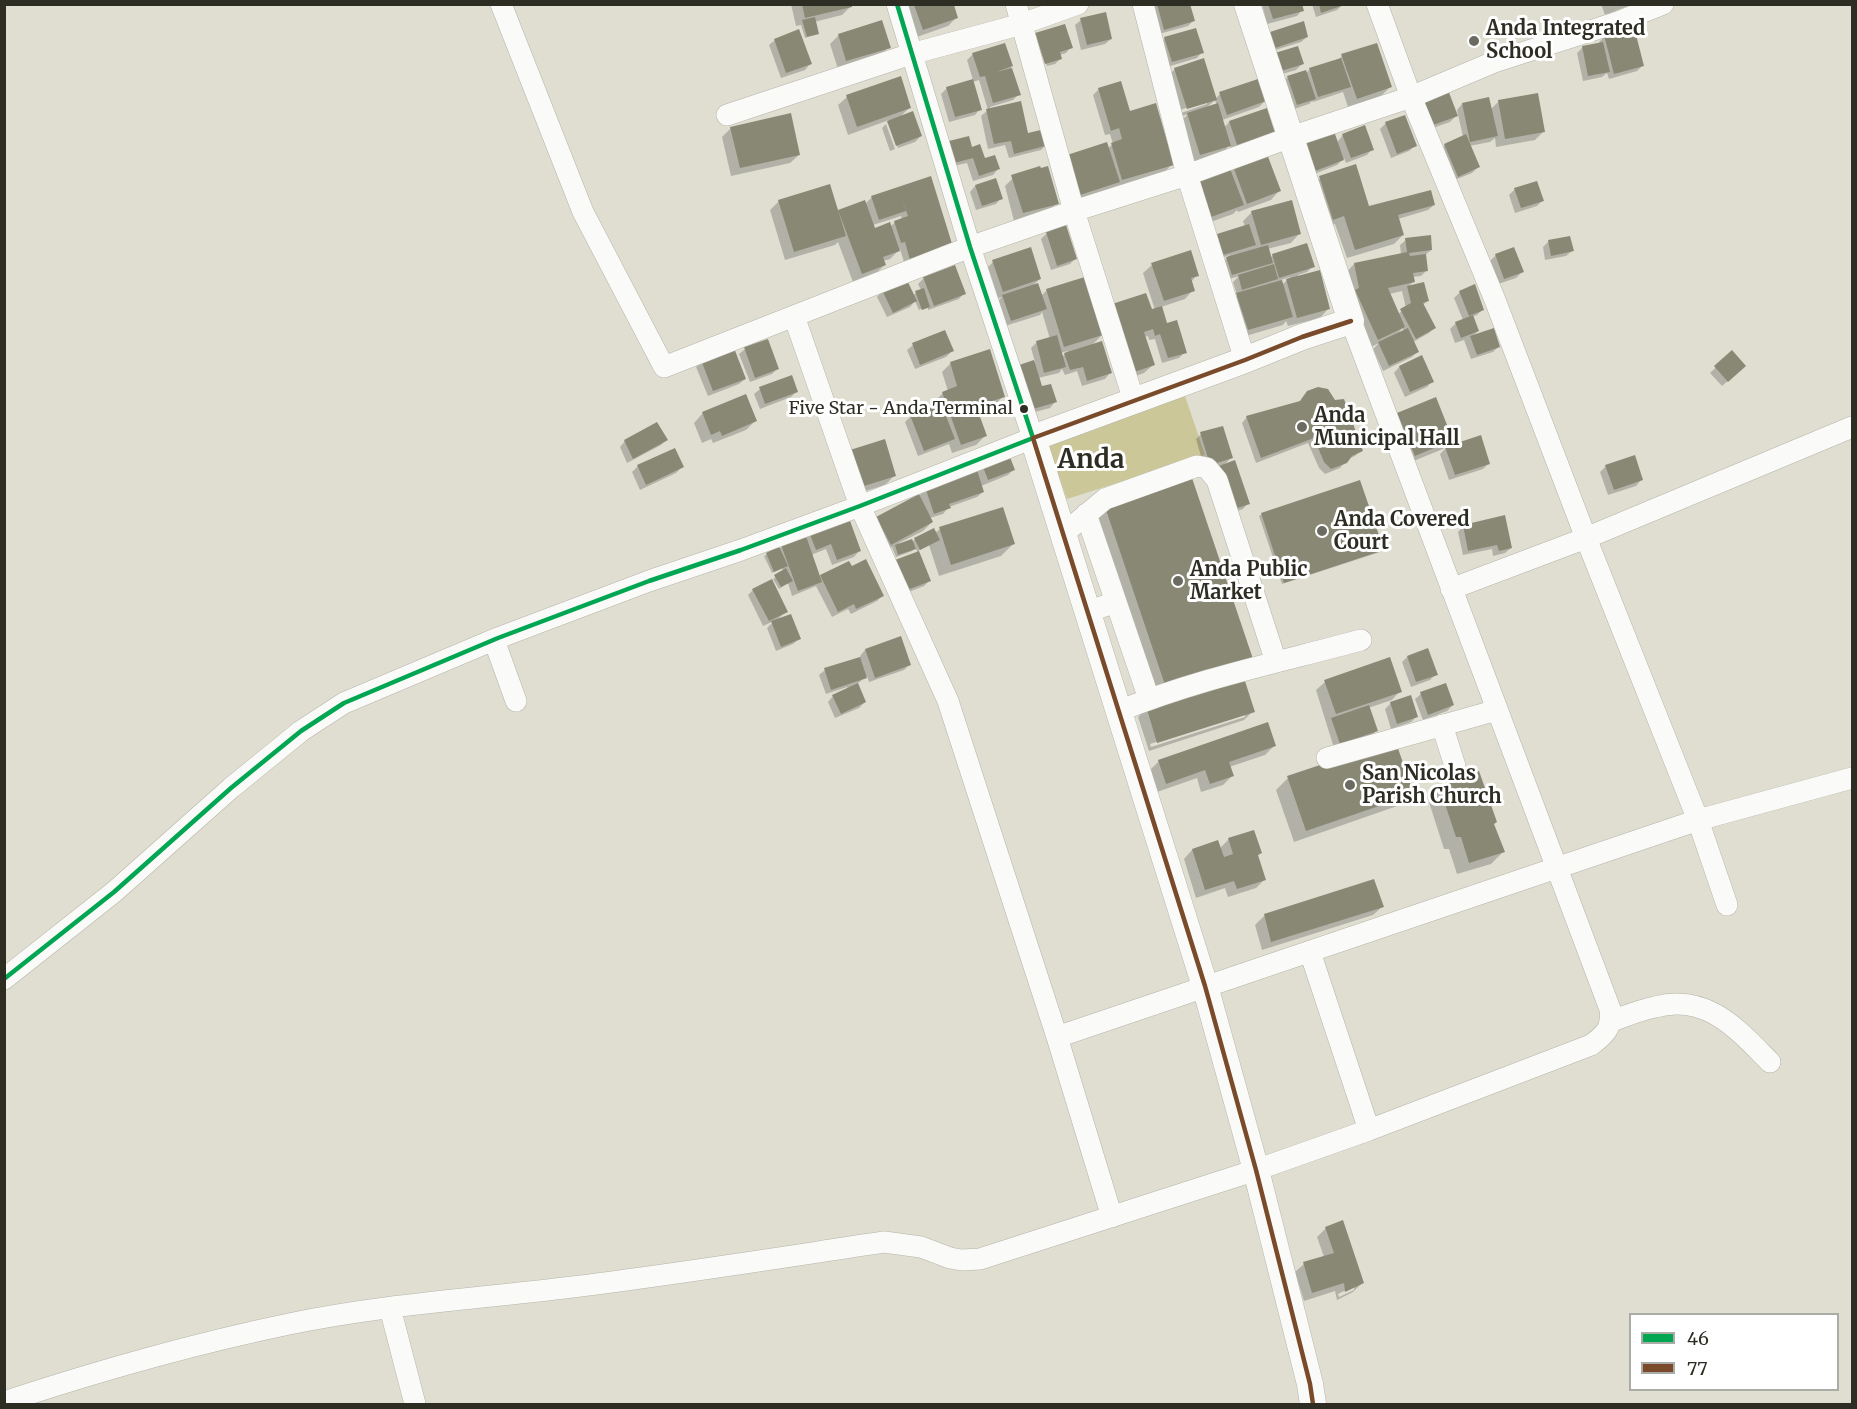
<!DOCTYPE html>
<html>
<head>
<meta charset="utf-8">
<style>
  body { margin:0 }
  #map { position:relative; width:1857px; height:1409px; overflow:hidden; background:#dfded1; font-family:Merriweather,serif }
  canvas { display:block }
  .frame { position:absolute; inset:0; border:6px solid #2e2d24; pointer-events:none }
  .legend { position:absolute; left:1629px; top:1313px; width:210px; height:78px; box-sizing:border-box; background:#fff; border:2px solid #ababa7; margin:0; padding:8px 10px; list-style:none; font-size:18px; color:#2e2d24 }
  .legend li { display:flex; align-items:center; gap:12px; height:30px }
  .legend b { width:30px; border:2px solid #ababa7 }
</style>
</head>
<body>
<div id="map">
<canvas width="1857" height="1409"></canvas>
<div class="frame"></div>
<ul class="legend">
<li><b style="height:8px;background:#00a651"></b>46</li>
<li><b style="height:8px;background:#7a4b2a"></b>77</li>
</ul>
</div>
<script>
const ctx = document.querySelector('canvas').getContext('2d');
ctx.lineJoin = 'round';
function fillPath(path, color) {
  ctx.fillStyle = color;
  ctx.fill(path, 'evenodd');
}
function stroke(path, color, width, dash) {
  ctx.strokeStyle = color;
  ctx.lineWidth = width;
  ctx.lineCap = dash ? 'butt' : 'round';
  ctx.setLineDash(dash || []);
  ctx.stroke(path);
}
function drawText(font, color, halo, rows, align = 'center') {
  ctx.font = font + ' Merriweather,serif';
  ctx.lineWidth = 6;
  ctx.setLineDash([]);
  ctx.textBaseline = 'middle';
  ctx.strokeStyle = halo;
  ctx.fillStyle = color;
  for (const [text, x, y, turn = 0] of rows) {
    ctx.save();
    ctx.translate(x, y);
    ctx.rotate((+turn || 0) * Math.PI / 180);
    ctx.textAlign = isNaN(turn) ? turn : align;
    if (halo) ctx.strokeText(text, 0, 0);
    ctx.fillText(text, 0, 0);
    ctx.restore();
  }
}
const green = new Path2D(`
  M1185 396 1205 455 1067 499 1046 442Z`);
const shadow = new Path2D(`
  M791 4H850L851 6 842 15 814 22 818 33 805 38 801 25 796 26Z
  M902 4H952L957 17 948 26 914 38Z
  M1150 4H1189L1193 21 1188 26 1159 34Z
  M1262 4H1301L1302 10 1297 16 1267 24Z
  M1312 4H1343L1337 10 1316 17Z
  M1601 4H1633L1605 15Z
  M1081 20 1111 39 1105 44 1081 50 1075 25Z
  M1271 33 1307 37 1301 42 1269 52 1265 39Z
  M1036 34 1071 47 1066 53 1060 55 1061 58 1055 64 1047 66 1038 35H1035Z
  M839 35 889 47 880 56 838 69 830 44Z
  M1605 36 1642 66 1637 71 1609 79 1607 73 1602 77 1583 81 1577 53 1583 47 1600 44 1599 42Z
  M1165 38 1202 52 1197 58 1167 67 1160 44Z
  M775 40 810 64 805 70 781 78 769 45Z
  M1004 44 1019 94 1013 100 990 107V109L1027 135 1047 144 1041 150 1009 158 1005 145 988 149 981 116 988 110 979 80 973 82 980 109 975 115 949 122 941 94 947 88 973 80 967 60 972 55Z
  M1342 56 1390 87 1381 96 1348 107 1343 92 1313 102 1312 101 1309 104 1291 110 1282 83 1288 77 1306 73 1310 69 1337 61Z
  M1270 60 1302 64 1296 70 1275 76Z
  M1175 69 1215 99 1220 94 1265 101 1259 107 1222 120 1224 128 1229 122 1266 110 1274 132 1231 150 1230 145 1221 154 1191 163 1179 123 1188 114 1179 117 1166 78ZM1215 100 1217 106 1205 109ZM1207 101V104L1181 113 1180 110Z
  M1099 89 1129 113 1172 164 1164 173 1113 188V187L1109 190 1072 203 1107 149 1113 144 1110 134 1105 135 1093 95Z
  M847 97 910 107 899 118 921 136 915 142 898 148 889 123H887L889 120 848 135 838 105Z
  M1424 100 1456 116 1450 122 1427 130Z
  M1499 101 1544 131 1535 140 1496 147 1495 138 1490 142 1469 146 1478 167 1472 173 1452 181 1439 151 1445 145 1463 137 1457 110 1462 104 1490 110Z
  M1386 123 1415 146 1409 151 1391 158 1380 129Z
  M886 124 895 149 890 151 882 128Z
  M731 128 799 155 790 163 731 176 722 137Z
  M1343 135 1372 149 1367 155 1346 163 1344 158 1337 165 1309 176Z
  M971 149 984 160 998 169 993 175 973 181 967 163 949 167Z
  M1233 167 1279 191 1271 200 1238 212 1237 210 1233 214 1202 225 1229 171Z
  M1014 177 1057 203 1048 212 1014 221 1005 186Z
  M930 178 952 246 905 265 900 249 890 259 883 261 885 265 876 273 853 282 838 242 835 245 785 260 770 210 779 201 837 212 864 202 865 204 872 197ZM901 216 902 220 895 222 890 227 874 230 873 225Z
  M1320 178 1369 208 1434 205 1428 210 1398 219 1403 235 1394 244 1347 258 1335 224 1324 228 1311 186Z
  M975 186 1001 198 996 204 976 210 970 192Z
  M1515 189 1542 201 1537 206 1515 213 1509 195Z
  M1252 212 1299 234 1291 243 1267 249 1270 258 1273 255 1313 266 1307 272 1298 275 1299 278 1328 309 1320 318 1288 326 1286 321 1283 325 1239 338 1228 304 1237 295 1233 282 1239 276 1226 280 1221 264 1230 255 1218 259 1212 241 1217 235 1245 227 1243 221ZM1290 277 1282 285 1281 280Z
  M1047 233 1076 258 1070 264 1051 270 1041 239Z
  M1406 240 1431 250 1424 256 1427 270 1421 276 1412 277 1413 282 1408 287 1427 301 1422 306 1434 328 1429 333 1413 342 1417 352 1412 357 1383 371 1373 349 1379 343 1369 348 1346 273 1354 264 1401 254 1400 245ZM1402 291 1406 308 1398 314 1389 294ZM1402 328 1404 332 1395 336 1401 330Z
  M1548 242 1572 251 1566 256 1545 260 1543 247Z
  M1496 255 1522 272 1516 278 1498 284 1490 261Z
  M993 262 1040 279 1031 287 1041 296 1047 290 1099 318 1151 312 1155 310 1143 273 1152 265 1197 275 1191 282 1193 290 1185 299 1161 307 1166 325 1185 352 1179 358 1162 363 1155 339 1149 340 1148 336 1144 337 1153 365 1144 373 1122 381 1106 331 1092 345 1110 373 1105 379 1082 386 1077 371 1065 375 1062 369 1059 373 1038 378 1041 388 1055 402 1050 408 1024 415 1017 367 1035 362 1031 348 1037 342 1050 339 1042 312 1040 315 1005 326 997 302 1002 297 994 300 984 271ZM1068 351 1062 357 1060 353Z
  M924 278 964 293 959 299 928 310V306L919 310 915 301 910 307 887 317 877 297 882 291 913 295 921 290 918 284Z
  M1460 292 1483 309 1477 315 1472 317 1478 331 1472 337 1499 346 1493 352 1471 359 1464 340 1455 343 1450 329 1456 323 1463 320 1454 298Z
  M944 332 952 351 946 357 915 369 907 350 913 345Z
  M745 349 777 369 772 374 750 382 739 354Z
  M1732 352 1739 371 1722 386 1710 373Z
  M1422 357 1432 381 1427 387 1405 397 1394 373 1399 367Z
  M702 361 745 379 739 384 708 396 696 367Z
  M951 363 1003 396 995 405 976 411 985 436 976 445 952 453 949 444 918 456 905 422 911 416 935 406 934 402 943 393 948 391 942 372Z
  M760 389 796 392 791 397 760 409 754 394Z
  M1308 392 1361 450 1355 456 1348 459 1340 468 1325 474 1319 468 1308 443 1256 463 1242 423 1247 417 1299 403Z
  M745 396 755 421 746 430 713 443 711 439 702 443 694 423 702 414Z
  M1398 414 1452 440 1443 449 1406 464 1389 423Z
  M1201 434 1231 458 1223 466 1248 503 1243 509 1225 515 1211 474 1220 465 1205 470 1196 439Z
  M666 440 661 445 627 463 620 447 625 441Z
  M1446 448 1489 463 1483 469 1449 480 1440 454Z
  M851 451 894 476 885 485 852 495Z
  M982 463 1013 470 1008 475 981 486 983 492 977 497 949 507 943 514 930 518 932 522 923 531 899 543 900 545 912 542 915 539 935 533 940 529 1013 544 1001 556 939 576 929 545 918 551 929 581 924 586 901 595 918 553 915 547 912 551 896 557 892 547 882 552 877 518 920 495 925 488Z
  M638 466 682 467 676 473 640 490 632 472Z
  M1606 466 1641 480 1636 486 1608 495 1600 472Z
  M1190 477 1251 658 1158 695 1096 514Z
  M1262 514 1382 549 1380 552 1282 584 1259 516Z
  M1463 526 1511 548 1505 553 1493 556 1492 549 1463 555 1458 532Z
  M810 533 859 551 854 557 832 565 826 549 811 555 819 577 848 563 882 596 877 601 851 614 848 609 832 617 816 586 792 596 788 583 779 589 773 579 783 572 782 568 772 573 764 556Z
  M753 590 786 611 777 620 799 639 793 644 776 651 767 628 774 621 763 626 748 595Z
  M900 638 910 664 904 670 869 682 867 676 857 684 865 702 859 708 835 718 828 702 833 696 848 689 847 687 826 694 819 675 825 670 860 658V656L865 650Z
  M1407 657 1436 674 1430 680 1411 687 1402 662Z
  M1325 682 1400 691 1392 700 1368 708 1376 731 1371 736 1334 748 1316 690Z
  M1421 694 1453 705 1447 711 1423 720 1415 699Z
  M1391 703 1416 717 1411 722 1391 729 1385 709Z
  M1147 708 1253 711 1244 720 1149 751 1138 717ZM1245 713V717L1151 747 1150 744Z
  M1274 746 1265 755 1229 767 1232 776 1223 785 1201 792 1197 778 1157 792 1150 770 1159 761Z
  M1288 778 1412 793 1400 805 1294 842 1276 790Z
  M1440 787 1493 824 1503 852 1491 864 1457 874 1449 849H1444L1428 799Z
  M1229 839 1260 853 1257 856 1265 879 1256 888 1228 897 1225 888 1196 898 1184 859 1192 850 1217 842 1219 849Z
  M1373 881 1382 907 1373 915 1262 950 1255 925 1264 916Z
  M1326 1228 1362 1283 1353 1292 1337 1300 1335 1291 1304 1301 1295 1272 1304 1264 1324 1257 1317 1237ZM1354 1286V1290L1339 1297 1338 1294Z`);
const building = new Path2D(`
  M802 4H852V7L805 18Z
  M1157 4H1190L1195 21 1164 30Z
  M1268 4H1302L1304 11 1273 19Z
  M1319 4H1344V5L1321 13Z
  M914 5H954L958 18 923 30Z
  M1106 12 1112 39 1087 45 1080 18Z
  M815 17 819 34 807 37 802 20Z
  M882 20 891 48 846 61 838 34Z
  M1304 21 1308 37 1275 48 1270 32Z
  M1065 24 1073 48 1060 52 1062 59 1045 64 1035 33Z
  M1634 27 1644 66 1614 74 1604 35Z
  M1196 28 1204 53 1172 62 1164 37Z
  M799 29 812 64 786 73 774 39Z
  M1603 42 1610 72 1588 76 1582 46Z
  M1005 43 1013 66 996 72 1012 68 1021 95 993 103 985 76 980 77 972 53Z
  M1377 43 1392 87 1357 99 1341 54Z
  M1298 46 1304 64 1281 71 1275 53Z
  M1204 58 1217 100 1187 109 1174 68Z
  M1341 58 1351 87 1318 97 1309 68Z
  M1306 70 1316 99 1297 105 1287 76Z
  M901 76 911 108 857 127 846 95Z
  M973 79 982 110 955 117 946 87Z
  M1258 79 1266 101 1227 115 1219 92Z
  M1121 81 1130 111 1156 103 1174 165 1122 180 1111 143 1122 139 1119 128 1111 131 1098 88Z
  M1448 90 1458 116 1433 125 1423 99Z
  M1538 93 1545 132 1505 139 1498 100Z
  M1489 97 1498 136 1470 142 1462 103Z
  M1021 101 1028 133 1045 129 1049 145 1014 154 1011 141 994 144 986 109Z
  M1218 103 1231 146 1200 155 1187 113Z
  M1267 108 1275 133 1237 145 1229 121Z
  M913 111 922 136 896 146 887 121Z
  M791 113 800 155 740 168 730 127Z
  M1405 115 1417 146 1397 154 1385 122Z
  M1365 125 1374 150 1351 158 1342 134Z
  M1334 131 1344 160 1315 171 1304 142Z
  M1466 134 1480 167 1458 177 1444 144Z
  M969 136 972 147 980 144 985 158 995 155 1000 169 979 176 973 158 954 163 949 141Z
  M1107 142 1120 182 1080 195 1067 155Z
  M1267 154 1281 191 1247 204 1233 166Z
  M1356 164 1369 206 1431 190 1435 205 1398 215 1404 235 1355 250 1344 216 1333 220 1319 176Z
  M1040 166 1041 168 1048 166 1059 204 1023 213 1011 175Z
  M1229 166 1244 205 1211 217 1196 178Z
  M931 176 953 247 910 260 905 242 901 243 894 221 908 216 901 196 906 211 879 220 871 196Z
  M996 178 1003 199 982 206 975 185Z
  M1537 181 1544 201 1521 208 1514 188Z
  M830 184 846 236 794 252 778 200Z
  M865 200 875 228 890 222 900 251 883 257 886 265 862 274 838 210Z
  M1292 200 1301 234 1261 245 1251 211Z
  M1249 224 1256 245 1223 255 1217 234Z
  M1066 225 1077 259 1057 266 1046 232Z
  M1431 235 1432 250 1409 253 1410 256 1426 254 1428 271 1413 273 1415 282 1388 288 1405 327 1378 340 1355 290 1359 288 1354 263 1407 252 1405 238Z
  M1570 236 1574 251 1551 256 1548 240Z
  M1307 243 1315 267 1279 278 1272 254Z
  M1268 245 1273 263 1232 275 1226 257Z
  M1031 247 1041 279 1003 292 992 260Z
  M1514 247 1524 272 1504 279 1495 254Z
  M1191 250 1199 276 1191 278 1195 291 1164 301 1151 263Z
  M1274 264 1278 279 1242 290 1238 275Z
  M955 265 966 294 934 306 923 277Z
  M1320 270 1330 309 1297 318 1286 279Z
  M1088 276 1106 334 1064 347 1046 289Z
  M906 278 917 301 893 313 882 290Z
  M1282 280 1293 317 1248 330 1236 293Z
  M1424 282 1429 301 1423 303 1436 328 1416 339 1400 309 1411 303 1407 286Z
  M1038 283 1047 309 1011 321 1002 295Z
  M1475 284 1484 310 1469 316 1459 291Z
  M924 288 930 307 922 310 915 291Z
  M1146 293 1152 309 1162 306 1167 323 1177 320 1187 353 1168 358 1160 334 1155 336 1153 329 1144 332 1155 365 1131 373 1109 305Z
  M1473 315 1479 331 1461 338 1455 322Z
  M1408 328 1419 352 1389 366 1378 342Z
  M1494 328 1500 347 1477 355 1470 336Z
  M945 330 954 351 920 365 912 343Z
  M1057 335 1066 367 1044 373 1036 341Z
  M768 339 779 369 755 378 744 347Z
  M1102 341 1112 373 1087 381 1083 367 1070 370 1064 353Z
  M734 348 746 379 713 391 701 360Z
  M990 349 1005 397 976 406 987 436 961 445 942 392 957 386 950 362Z
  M1732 350 1746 366 1728 382 1714 366Z
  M1422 355 1434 382 1410 392 1399 366Z
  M1034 360 1042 386 1051 384 1057 402 1030 410 1016 366Z
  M792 375 798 392 765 404 759 387Z
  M1318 387 1328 389 1335 400 1344 399 1363 451 1352 456 1347 463 1331 469 1324 462 1314 438 1261 458 1246 416 1300 401 1307 391Z
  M746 394 757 421 722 436 720 431 711 435 702 412Z
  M1436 397 1453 440 1415 456 1397 413Z
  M941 403 955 439 924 451 910 415Z
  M657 422 668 440 633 459 624 440Z
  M1223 426 1233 458 1210 465 1200 432Z
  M1481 435 1490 464 1455 475 1445 447Z
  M885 439 896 476 861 487 850 450Z
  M675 448 684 467 646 485 637 465Z
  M1008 452 1015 470 988 480 981 462Z
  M1635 455 1643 480 1614 490 1605 465Z
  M1235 460 1250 504 1231 510 1216 467Z
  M977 470 984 492 949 504 951 508 934 514 925 487Z
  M1191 475 1253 659 1166 688 1104 504Z
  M1360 480 1384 550 1284 583 1261 513Z
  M919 494 933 522 891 545 876 517Z
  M1003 507 1015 544 951 565 939 527Z
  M1505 515 1512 548 1499 551 1497 545 1468 551 1463 525Z
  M849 518 861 551 837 560 831 544 816 550 809 532Z
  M934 528 940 540 920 550 914 538Z
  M806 536 822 582 798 591 781 545Z
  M912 539 916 549 898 555 895 545Z
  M779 546 788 566 774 572 766 553Z
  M919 551 931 581 907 590 895 560Z
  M866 559 884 596 856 609 854 604 838 612 820 575 849 561 852 566Z
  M786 568 793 581 781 587 774 575Z
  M772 579 788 612 769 621 752 589Z
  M791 614 801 639 781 647 771 621Z
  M901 636 911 665 875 678 865 649Z
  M1428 648 1438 675 1416 682 1407 656Z
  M860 657 867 678 831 690 824 668Z
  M1390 657 1402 692 1336 714 1324 680Z
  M1243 675 1255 712 1157 743 1146 706Z
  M858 683 866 702 841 714 832 695Z
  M1446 683 1454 705 1428 715 1420 692Z
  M1411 695 1418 717 1397 724 1390 702Z
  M1369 705 1378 731 1340 744 1331 718Z
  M1268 722 1276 746 1229 762 1234 776 1210 784 1205 770 1166 784 1158 760Z
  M1395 740 1414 794 1306 831 1287 776Z
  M1479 771 1497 822 1494 824 1505 852 1469 863 1461 837H1456L1439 786Z
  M1254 830 1262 853 1258 855 1266 880 1237 889 1234 881 1205 890 1192 849 1218 840 1224 857 1233 854 1228 838Z
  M1374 879 1384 907 1271 942 1264 914Z
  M1343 1220 1364 1283 1345 1292 1344 1283 1312 1293 1303 1262 1334 1253 1325 1227Z`);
const minor = new Path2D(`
  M501 4 583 212 664 367 970 247 1074 211 1187 175 1291 137 1411 97 1495 300 1586 538 1698 820 1727 905
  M1016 4 1074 211 1134 401
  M1143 4 1187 175 1245 360
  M1377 4 1411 97 1494 62 1618 22 1663 4
  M727 115 911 54 1022 24 1078 4
  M794 316 860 506 948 701 1057 1037 1112 1217
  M1086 514 1116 602
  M1063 534 1105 499 1197 466 1207 468 1217 480 1276 662
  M1451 589 1586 538 1852 427
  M1087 612 1116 602 1149 699
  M494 640 516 701
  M1119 711C1197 679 1280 662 1361 640
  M1442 725 1455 766
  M1327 758 1497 710
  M1310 952 1369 1130
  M4 979 114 892 231 788 301 731 344 703 498 638 649 581 741 550 860 506 1033 438 970 247 897 4
  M1611 1021C1626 1016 1640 1010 1655 1007 1707 993 1737 1029 1770 1062
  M1057 1037 1698 820 1852 778
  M390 1308 415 1404
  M4 1402C98 1371 193 1344 289 1324 380 1305 473 1299 564 1288 671 1275 777 1258 884 1242L921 1247 950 1258 962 1260 980 1259 1256 1170 1369 1130 1591 1045C1606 1034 1612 1028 1610 1009L1351 321`);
const major = new Path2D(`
  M1247 4 1351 321 1302 337 1245 360 1033 438 1205 986 1256 1170 1310 1384 1313 1404`);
const bus1 = new Path2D(`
  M4 979 114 892 231 788 301 731 344 703 498 638 649 581 741 550 860 506 1033 438 970 247 897 4`);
const bus2 = new Path2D(`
  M1313 1404 1310 1384 1256 1170 1205 986 1033 438 1245 360 1302 337 1351 321`);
const markers = [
  [1474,41,6,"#6c6b61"],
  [1024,409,5,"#2e2d24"],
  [1302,427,6,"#6c6b61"],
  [1322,531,6,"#6c6b61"],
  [1178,581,6,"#6c6b61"],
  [1350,785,6,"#6c6b61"]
];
const busNames = [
  ["Five Star - Anda Terminal",1013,409]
];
const poiNames = [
  ["Anda Integrated",1486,29],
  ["School",1486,52],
  ["Anda",1314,416],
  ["Municipal Hall",1314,439],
  ["Anda Covered",1334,520],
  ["Court",1334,543],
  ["Anda Public",1190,570],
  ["Market",1190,593],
  ["San Nicolas",1362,774],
  ["Parish Church",1362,797]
];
const districtNames = [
  ["Anda",1091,461]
];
fillPath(green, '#ccc799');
fillPath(shadow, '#0003');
fillPath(building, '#898875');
stroke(minor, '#b5b4aa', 22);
stroke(major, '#b5b4aa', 27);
stroke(minor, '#fafaf8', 21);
stroke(major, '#fafaf8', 26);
stroke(bus1, '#00a651', 4.5);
stroke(bus2, '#7a4b2a', 4.5);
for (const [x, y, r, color] of markers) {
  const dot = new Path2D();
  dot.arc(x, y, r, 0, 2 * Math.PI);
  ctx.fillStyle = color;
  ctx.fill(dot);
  stroke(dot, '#fff', 2);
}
drawText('18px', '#2e2d24', '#fff', busNames, 'right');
drawText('bold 20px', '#2e2d24', '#fff', poiNames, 'left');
drawText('bold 26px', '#2e2d24', '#fff', districtNames);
</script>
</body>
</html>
